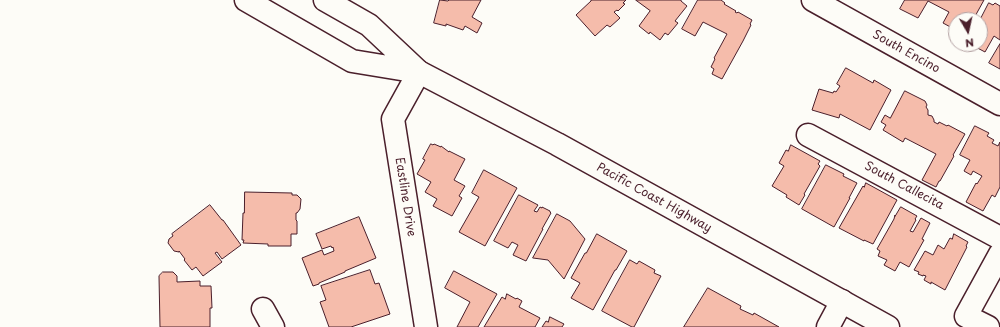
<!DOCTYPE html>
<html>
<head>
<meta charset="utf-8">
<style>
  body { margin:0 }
  #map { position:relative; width:1000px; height:327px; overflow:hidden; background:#fdfcf7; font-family:"Playpen Sans",sans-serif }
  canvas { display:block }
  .north { position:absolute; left:948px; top:12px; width:40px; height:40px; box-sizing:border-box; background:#fdfcf7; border:1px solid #b5a4a5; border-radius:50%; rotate:171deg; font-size:11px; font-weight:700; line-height:16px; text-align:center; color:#4a1f2b }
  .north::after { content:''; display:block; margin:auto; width:14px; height:18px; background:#4a1f2b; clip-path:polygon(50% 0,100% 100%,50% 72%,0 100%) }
</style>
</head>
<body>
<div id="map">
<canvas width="1000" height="327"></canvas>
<div class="north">N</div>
</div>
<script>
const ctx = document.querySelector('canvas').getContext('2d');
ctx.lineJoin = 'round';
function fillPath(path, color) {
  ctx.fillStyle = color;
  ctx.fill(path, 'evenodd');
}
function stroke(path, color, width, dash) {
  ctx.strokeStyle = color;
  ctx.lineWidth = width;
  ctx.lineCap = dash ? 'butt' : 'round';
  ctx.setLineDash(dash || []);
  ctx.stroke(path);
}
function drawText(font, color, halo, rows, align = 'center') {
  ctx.font = font + ' "Playpen Sans",sans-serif';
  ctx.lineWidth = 3;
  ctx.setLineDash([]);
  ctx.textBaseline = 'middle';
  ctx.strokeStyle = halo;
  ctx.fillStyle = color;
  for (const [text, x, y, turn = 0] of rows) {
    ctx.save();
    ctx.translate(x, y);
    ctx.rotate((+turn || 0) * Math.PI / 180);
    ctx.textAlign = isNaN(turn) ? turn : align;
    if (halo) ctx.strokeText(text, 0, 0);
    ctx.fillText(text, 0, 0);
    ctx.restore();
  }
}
const building = new Path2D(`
  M440 0 448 1 449 0H481L472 17 482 23 477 33 465 26 463 30 446 24V26L434 23Z
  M591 0H626L623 3 625 4 618 11 617 10 614 12 620 18 610 27 607 25 595 36 576 15 591 1Z
  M636 0H681V1L687 6 675 21 678 23 668 35 665 33 660 40 650 32 649 34 639 26 650 11Z
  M698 0H721L725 3 724 4 736 11 735 12 737 13 738 12 752 20 750 24 751 25 743 41 722 79 712 74 714 69 711 67 715 59 714 58 727 34 703 22 695 36 682 29Z
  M905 0H984L973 20H956V30L943 23 949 12 928 1 918 18 900 9Z
  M989 3 993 5 995 3 1000 6V40L994 36 985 52 970 44H980V20Z
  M1000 44V69L989 63Z
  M846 68 873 83 874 80 891 90 870 130 840 114 839 118 812 110 819 89 833 93 834 91 836 92 840 86 837 84Z
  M905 91 925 101 927 105 926 107 928 110V115L932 116 934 120V122L938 124 939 122 947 126 948 125 965 134 953 155 954 156 940 181H939L936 187 922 180 936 154 905 138 903 142 883 130 886 125 881 122 885 115 890 118Z
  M975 126 989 133 987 136 994 140 992 143 998 146 1000 142V187L995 197 992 195 983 211 966 202 976 183 977 184 982 176 973 171 971 175 964 171 970 160 960 155Z
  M431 144 433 145 434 144 441 147V146L449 152V151L465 159 454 180 465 186 459 196 462 198 452 216 433 206 437 199 425 192 431 182 417 174 425 160 423 159Z
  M791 145 820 161 818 164 820 166 804 194 805 195 799 205 786 197 787 195 772 186 784 166 779 163 786 150 788 151Z
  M826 165 844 174 843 176 857 183 849 198H850L834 227 802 209Z
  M484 170 517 188 485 246 459 232 479 197 472 193Z
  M866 183 897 200 873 244 864 240V241L839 228 863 186 864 187Z
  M245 192 292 193V195H297L301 199 300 209 297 213H296V220L297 221V234H291V246H268V244L243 243 244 240H242L243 213H244Z
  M519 195 538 205 534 211 537 212 540 207 542 208V207L550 211V212L551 213 542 229H543L526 261 513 255 518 245 512 242 508 248 494 241Z
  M210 205 222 220H223L241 245 222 259 217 252 215 253 222 262 203 276 196 267 192 270 184 260 185 259 179 251V252L174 251 168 243 169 239 173 236 172 234Z
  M901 207 917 216 915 219 916 220 910 231 913 232 921 218 930 223 922 239 924 240 909 267 900 262 895 271 884 265 887 260 878 256 880 251 877 249 894 219 895 215V216Z
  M557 214 570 221 585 239 564 279 548 260 533 258Z
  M359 217 376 258 345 271V272L319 283V284L313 286 302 258 322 250 324 255 334 251 333 247 332 248 331 246 322 249 316 234Z
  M597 234 627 251 616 270H615L593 310 571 298 580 283 571 278 585 253H586Z
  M954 234 968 242 966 246 967 247 945 290 931 282V284L924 280 926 276 923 275V276L918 274 919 272 914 270 925 251 933 255 938 245 944 249 950 238 952 239Z
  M630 260 637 264 639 261 655 270 654 273 661 276 634 327H632L602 311Z
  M370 270 375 284 379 283 390 314 351 327H329L320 302 326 300 321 286Z
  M454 271 497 294 478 327H457L470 302 445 288Z
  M163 272H173L177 276V282L200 281V286H211L212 308H210V327H160L159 276Z
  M708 288 741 306 740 309 753 315 754 313 779 327H684Z
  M507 294 516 299 517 298 522 301 519 307 540 318 535 327H484L502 297 505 299Z
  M550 317 564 324 562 327H542L546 321 548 322Z`);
const minor = new Path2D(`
  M813 0 1000 104
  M419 72 393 119 426 327
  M808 135 1000 238
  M263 309 273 327
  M828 327 842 301
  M988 327 966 316 1000 254`);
const highway = new Path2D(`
  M246 0 352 61 419 72
  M325 0 369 25 419 72 557 144 888 327`);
const streetNames = [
  ["South Encino",906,52,29],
  ["South Callecita",904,186,28],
  ["Eastline Drive",405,197,81],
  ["Pacific Coast Highway",654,198,29]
];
fillPath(building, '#f5bcab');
stroke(building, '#4a1f2b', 1);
stroke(minor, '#4a1f2b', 25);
stroke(highway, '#4a1f2b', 25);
stroke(minor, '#fdfcf7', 22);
stroke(highway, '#fdfcf7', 22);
drawText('12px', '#4a1f2b', '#fdfcf7', streetNames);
</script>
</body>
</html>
